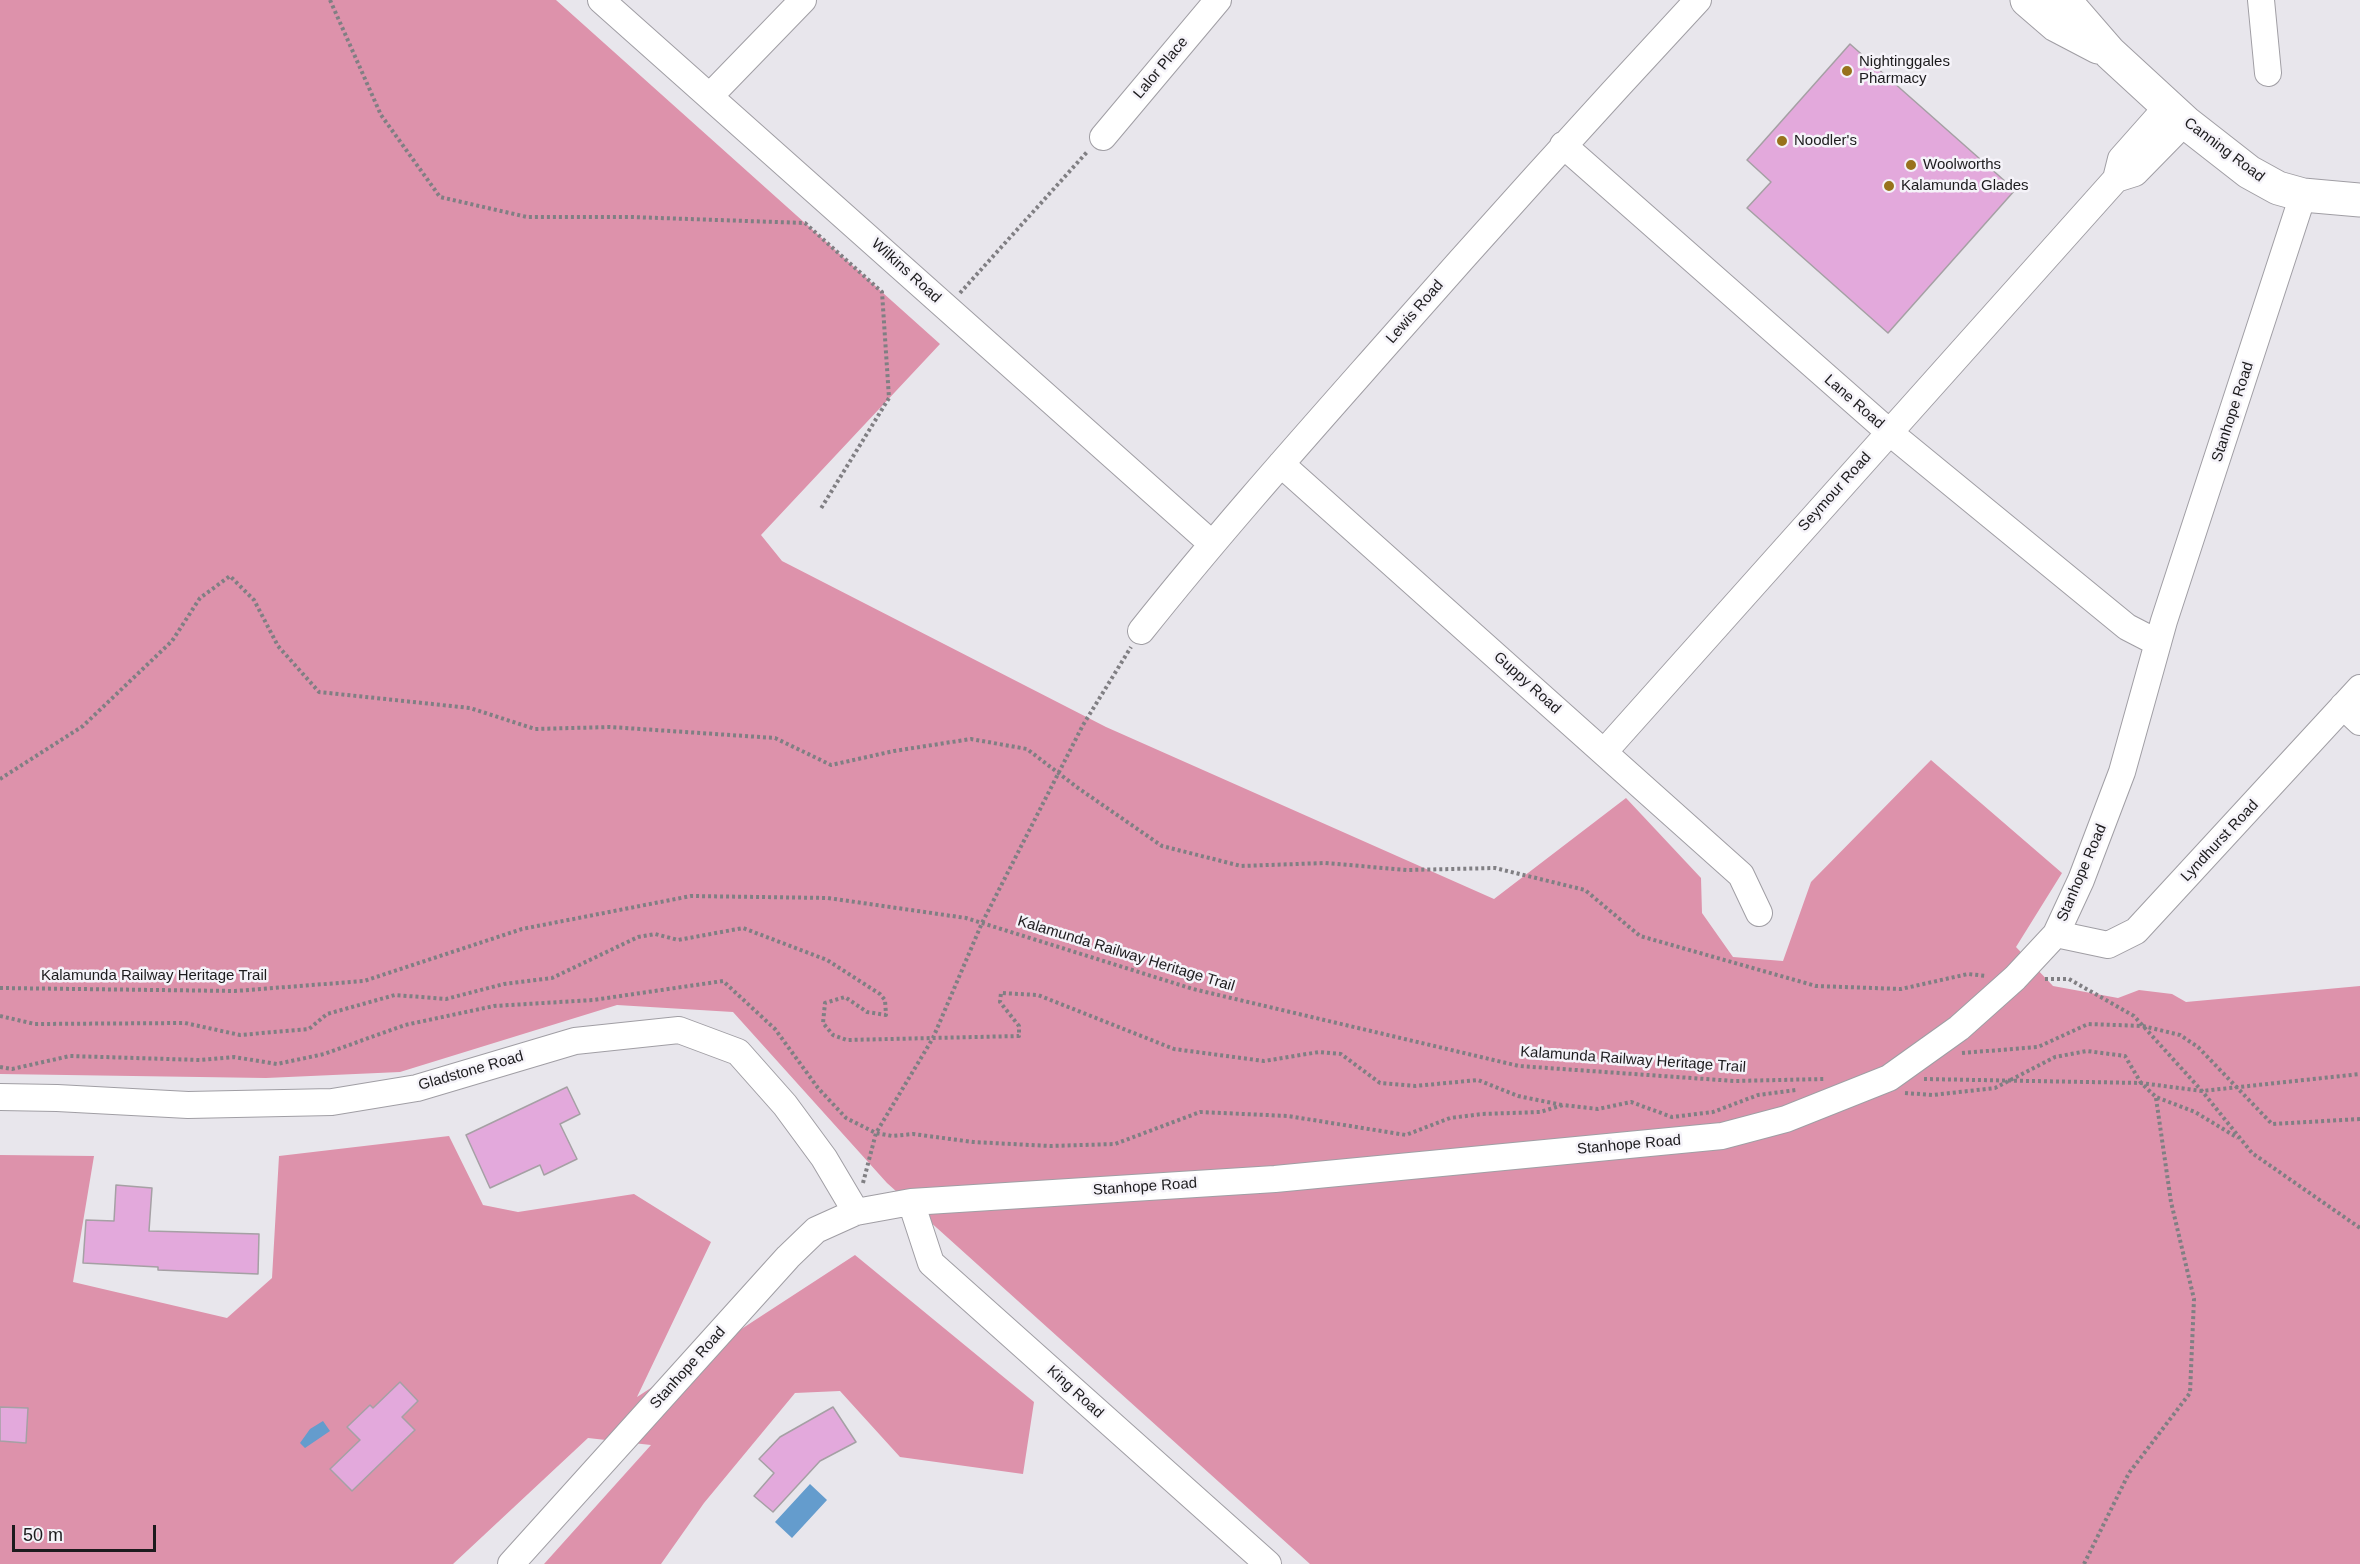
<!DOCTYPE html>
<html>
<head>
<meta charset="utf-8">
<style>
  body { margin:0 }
  #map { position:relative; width:2360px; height:1564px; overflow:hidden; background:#e8e6ec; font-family:Arial,sans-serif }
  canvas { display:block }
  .scale { position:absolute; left:12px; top:1525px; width:144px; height:27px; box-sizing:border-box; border:3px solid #1c1b1d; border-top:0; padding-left:8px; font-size:18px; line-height:21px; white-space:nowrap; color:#1c1b1d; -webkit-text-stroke:4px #f5f3f9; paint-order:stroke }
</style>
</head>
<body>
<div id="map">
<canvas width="2360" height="1564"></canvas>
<div class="scale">50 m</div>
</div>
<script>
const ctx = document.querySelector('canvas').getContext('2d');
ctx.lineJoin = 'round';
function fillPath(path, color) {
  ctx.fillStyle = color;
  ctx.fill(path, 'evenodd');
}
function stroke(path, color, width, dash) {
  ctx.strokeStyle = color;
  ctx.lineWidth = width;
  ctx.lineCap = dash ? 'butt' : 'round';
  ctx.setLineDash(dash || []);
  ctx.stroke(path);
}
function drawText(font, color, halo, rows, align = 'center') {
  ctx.font = font + ' Arial,sans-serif';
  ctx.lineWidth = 5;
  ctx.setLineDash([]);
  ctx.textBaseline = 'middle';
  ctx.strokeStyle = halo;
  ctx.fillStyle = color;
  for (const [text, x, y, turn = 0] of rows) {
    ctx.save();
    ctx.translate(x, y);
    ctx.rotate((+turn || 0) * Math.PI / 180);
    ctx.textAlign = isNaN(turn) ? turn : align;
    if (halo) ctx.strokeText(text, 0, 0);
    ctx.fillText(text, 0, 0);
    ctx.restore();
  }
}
const forest = new Path2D(`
  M0 0H556L940 344 761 535 782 561 1106 727 1494 899 1626 798 1701 878 1702 913 1733 957 1783 961 1811 882 1931 760 2062 873 2016 947 2053 986 2118 998 2139 990 2172 994 2186 1002 2360 986V1564H1310L887 1183 733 1012 617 1005 400 1072 266 1078 0 1074Z
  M449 1136 483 1205 518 1212 634 1194 711 1242 637 1397 855 1255 1034 1402 1023 1474 900 1457 840 1391 795 1393 704 1503 661 1564H544L651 1445 588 1438 453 1564H0V1155L94 1156 73 1282 227 1318 272 1278 279 1156Z`);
const water = new Path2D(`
  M323 1421 330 1431 305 1448 300 1443 310 1429Z
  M810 1484 827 1500 792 1538 775 1522Z`);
const building = new Path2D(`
  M1850 44 2015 190 1888 333 1747 208 1771 182 1747 160Z
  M567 1087 580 1114 560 1124 577 1159 544 1175 540 1165 490 1188 466 1135Z
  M116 1185 152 1188 149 1231 259 1234 258 1274 158 1270V1267L83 1263 86 1220 114 1221Z
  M400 1382 418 1401 402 1417 415 1430 352 1491 330 1469 360 1440 347 1427 370 1405 373 1408Z
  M0 1407 28 1408 26 1443 0 1441Z
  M833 1407 856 1442 820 1461 773 1512 754 1496 774 1473 759 1459 780 1437Z`);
const path = new Path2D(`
  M330 0 381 115 440 197 527 217H631L805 223 882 292 889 398 820 510
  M960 293 1087 152
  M0 779 83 726 172 641 200 598 230 576 254 600 278 646 319 692 470 708 535 729 610 727 775 738 831 765 894 751 971 739 1027 749 1078 788 1162 846 1241 866 1325 863 1407 870 1495 868 1585 890 1640 936 1816 986 1901 989 1968 974 1987 976
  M2045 979H2069L2134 1016 2202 1091 2252 1153 2360 1228
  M0 988 235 991 364 981 522 929 691 896 828 898 966 918 1193 989 1519 1066 1734 1081 1824 1079
  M0 1016 35 1024 185 1023 240 1035 309 1029 327 1014 395 995 446 999 504 984 552 978 638 937 655 934 678 940 743 928 827 960 880 994 885 1000 886 1015 867 1012 845 997 825 1003 823 1023 833 1035 847 1040 1019 1036V1026L1000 1002 1001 993 1038 995 1174 1049 1264 1061 1319 1052 1341 1054 1380 1083 1415 1086 1478 1080 1518 1096 1562 1105
  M1962 1053 2038 1047 2088 1024 2143 1026 2180 1035 2198 1047 2272 1124 2360 1119
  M0 1067 12 1069 70 1056 200 1060 234 1057 277 1064 324 1054 405 1025 494 1006 593 1000 723 981 775 1029 818 1088 846 1118 876 1133 892 1136 913 1134 973 1142 1050 1146 1115 1144 1200 1112 1288 1116 1406 1135 1450 1118 1482 1114 1540 1112 1563 1105 1598 1109 1631 1102 1672 1117 1713 1112 1758 1095 1796 1090
  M1924 1079 2141 1083 2202 1091 2360 1074
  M1905 1093 1933 1095 1995 1088 2055 1057 2087 1051 2125 1056 2141 1083 2156 1097 2195 1112 2238 1138
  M863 1183 876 1133 933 1038 982 923 1083 725 1131 647
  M2084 1564 2129 1473 2190 1393 2194 1299 2171 1202 2156 1098`);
const minor = new Path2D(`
  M601 0 1211 543
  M2261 0 2268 73
  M710 96 803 0
  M1103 137 1218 0
  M1563 145 1889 432 2127 627 2158 643
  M2116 179 2135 173 2185 122
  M1281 464 1741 875 1759 913
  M1141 631C1219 533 1302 440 1385 346 1488 229 1592 114 1698 0
  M2343 706 2360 722
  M1604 752 2116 179 2121 159 2168 106
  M2056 934 2108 945 2136 931 2360 688
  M0 1097 57 1098 188 1105 332 1102 417 1088 575 1041 679 1030 738 1052 785 1105 824 1158 856 1212
  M911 1202 931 1263 1268 1564
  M511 1564 788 1257 816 1230 856 1212 911 1202 1275 1179 1722 1136 1786 1119 1889 1078 1959 1028 2015 978 2056 934 2081 880 2122 772 2164 621 2303 195`);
const major = new Path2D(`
  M2027 0 2056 25 2098 47
  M2064 0 2110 53 2185 122 2249 172 2278 188 2303 195 2360 200`);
const markers = [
  [1847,71,6,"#98721c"],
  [1782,141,6,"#98721c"],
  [1911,165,6,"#98721c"],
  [1889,186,6,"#98721c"]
];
const poiNames = [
  ["Nightinggales",1859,62],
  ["Pharmacy",1859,79],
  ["Noodler's",1794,141],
  ["Woolworths",1923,165],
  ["Kalamunda Glades",1901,186]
];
const streetNames = [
  ["Lalor Place",1161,68,-50],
  ["Canning Road",2224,150,37],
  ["Wilkins Road",906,271,42],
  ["Lewis Road",1415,312,-49],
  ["Lane Road",1854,402,41],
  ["Stanhope Road",2233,412,-72],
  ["Seymour Road",1835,492,-48],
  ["Guppy Road",1527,683,42],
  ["Lyndhurst Road",2220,841,-47],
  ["Stanhope Road",2082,873,-67],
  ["Kalamunda Railway Heritage Trail",1126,954,17],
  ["Kalamunda Railway Heritage Trail",154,976],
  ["Kalamunda Railway Heritage Trail",1633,1060,4],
  ["Gladstone Road",471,1071,-16],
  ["Stanhope Road",1629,1145,-5],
  ["Stanhope Road",1145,1187,-4],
  ["Stanhope Road",688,1368,-48],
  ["King Road",1075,1392,42]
];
fillPath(forest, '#dd92ab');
fillPath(water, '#649ccd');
fillPath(building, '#e3a9dc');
stroke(building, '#a5a0a4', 1.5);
stroke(minor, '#a09ea4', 28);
stroke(major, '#a09ea4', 35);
stroke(path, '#807f83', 4, [3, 3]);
stroke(minor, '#fff', 26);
stroke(major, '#fff', 33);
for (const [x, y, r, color] of markers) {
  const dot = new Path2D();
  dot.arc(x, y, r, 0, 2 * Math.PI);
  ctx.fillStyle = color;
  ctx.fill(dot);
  stroke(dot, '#f5f3f9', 2);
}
drawText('15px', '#1c1b1d', '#f5f3f9', poiNames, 'left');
drawText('15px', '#1c1b1d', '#f5f3f9', streetNames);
</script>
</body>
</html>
